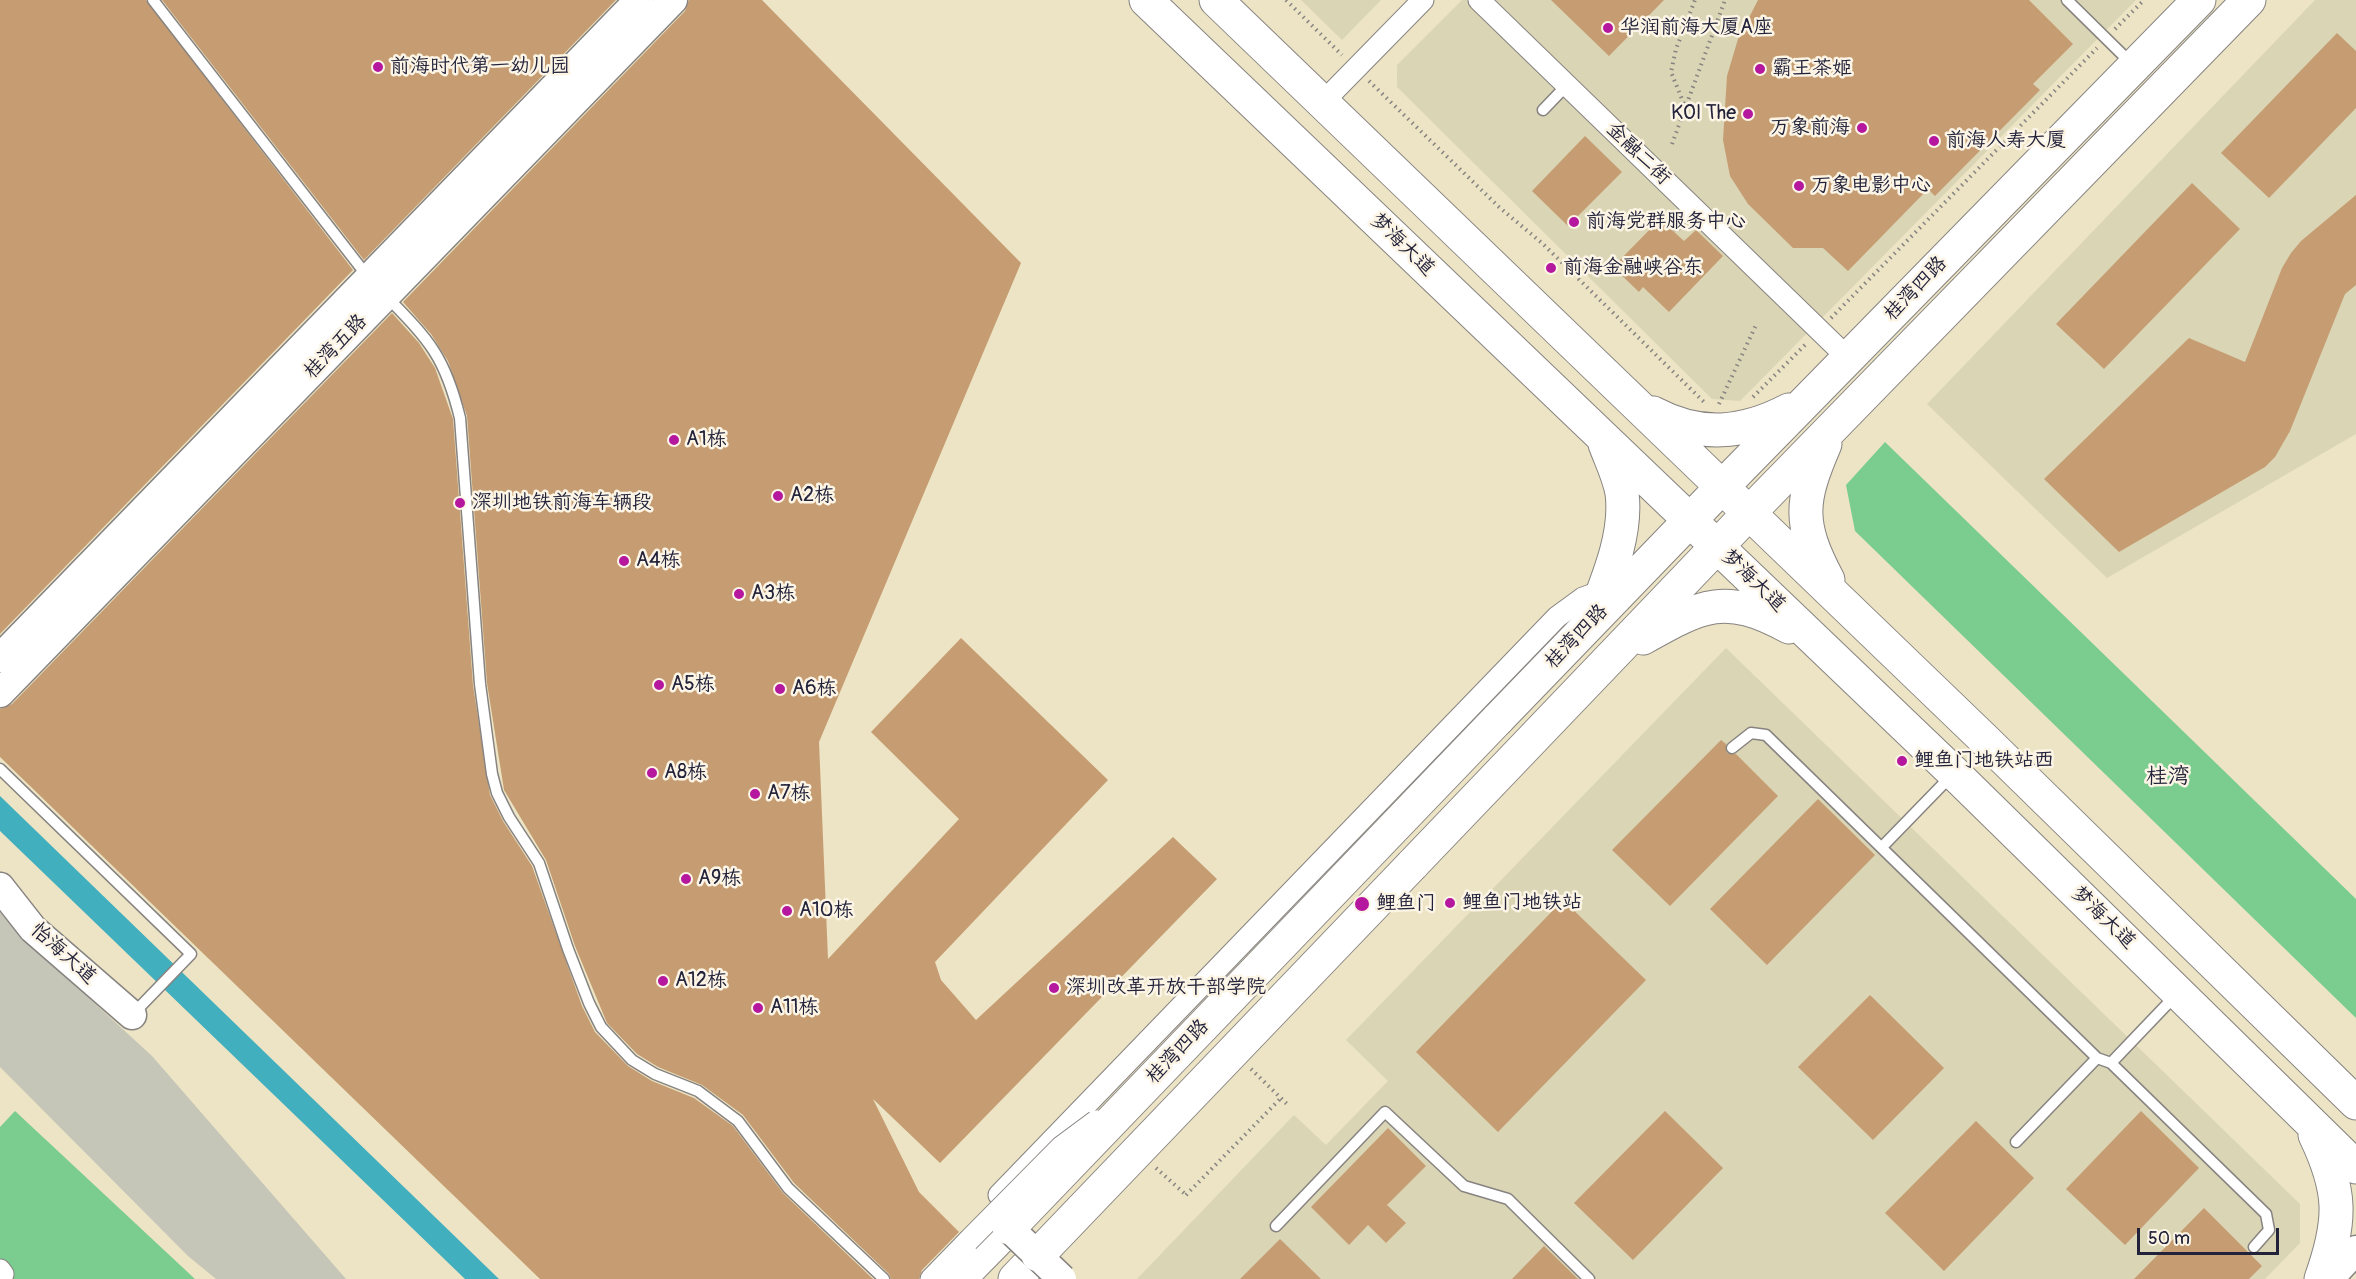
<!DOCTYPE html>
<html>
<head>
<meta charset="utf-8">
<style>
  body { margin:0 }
  #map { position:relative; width:2356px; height:1279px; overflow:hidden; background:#ece4c4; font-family:Pangolin,sans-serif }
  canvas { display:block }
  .scale { position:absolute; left:2137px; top:1228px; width:142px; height:27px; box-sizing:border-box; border:3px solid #22223b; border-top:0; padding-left:8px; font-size:18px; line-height:21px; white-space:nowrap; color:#22223b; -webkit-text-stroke:4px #fcf5e5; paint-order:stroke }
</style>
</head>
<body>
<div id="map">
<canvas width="2356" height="1279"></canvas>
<div class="scale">50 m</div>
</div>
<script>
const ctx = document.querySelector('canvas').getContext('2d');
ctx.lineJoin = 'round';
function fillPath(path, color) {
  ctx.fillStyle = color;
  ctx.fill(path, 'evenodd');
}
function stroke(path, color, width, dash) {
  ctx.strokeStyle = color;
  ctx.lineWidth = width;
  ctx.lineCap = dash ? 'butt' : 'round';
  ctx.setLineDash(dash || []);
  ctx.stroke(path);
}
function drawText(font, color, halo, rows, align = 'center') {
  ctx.font = font + ' Pangolin,"LXGW WenKai TC",sans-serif';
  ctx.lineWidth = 5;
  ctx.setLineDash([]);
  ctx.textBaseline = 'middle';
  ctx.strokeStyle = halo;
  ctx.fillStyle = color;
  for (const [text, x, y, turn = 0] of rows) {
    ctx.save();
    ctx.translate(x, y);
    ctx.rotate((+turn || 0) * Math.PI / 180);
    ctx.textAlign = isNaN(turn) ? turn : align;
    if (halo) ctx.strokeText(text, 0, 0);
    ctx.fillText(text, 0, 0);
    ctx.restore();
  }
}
const built = new Path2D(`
  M1301 0H1381L1342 40Z
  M1462 0H2136L1740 401 1712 399 1397 87V65Z
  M2315 0H2356V434L2107 578 1927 404Z
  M1726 648 2300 1204V1243L2265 1279H1137L1294 1115 1326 1145 1388 1081 1346 1040Z`);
const industrial = new Path2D(`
  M0 912 16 931 152 1056 346 1279H216L188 1256 0 1067Z`);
const green = new Path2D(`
  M1885 442 2356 899V1018L1855 531 1846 485Z
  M15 1111 195 1279H0V1127Z`);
const water = new Path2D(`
  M0 796 499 1279H465L0 831Z`);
const building = new Path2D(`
  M0 0H146L353 270 0 634Z
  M162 0H616L364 260Z
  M689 0H762L1021 263 819 742 828 959 959 819 871 732 961 638 1108 780 935 962 941 980 976 1020 1173 837 1217 879 940 1163 873 1099 919 1192 959 1232 922 1270 919 1279H891L889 1274 794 1183 743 1115 702 1085 658 1067 637 1054 607 1023 575 946 546 860 504 790 487 683 467 416 448 361 431 334 403 302 685 11Z
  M1551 0H1664L1609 56Z
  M1758 0H2029L2073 44 2033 84 2040 90 1935 196 1928 189 1848 271 1823 248H1793L1748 204 1730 176 1723 140 1727 76 1738 39Z
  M2337 33 2356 51V108L2269 198 2221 153Z
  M1585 136 1622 172 1568 226 1532 191Z
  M2192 183 2240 229 2104 369 2056 324Z
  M2356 195V285L2345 294 2290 431 2275 457 2265 467 2119 552 2044 479 2189 338 2245 362 2282 268 2291 253 2301 241Z
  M1660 219 1684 241 1696 230 1723 256 1669 312 1643 287 1639 292 1613 267Z
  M392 313 419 343 435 368 453 419 473 685 490 795 503 821 532 866 582 1006 595 1032 628 1066 652 1081 694 1098 733 1126 783 1193 873 1279H540L0 757V709L12 704Z
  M1721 740 1726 744 1727 753 1736 754 1778 796 1670 906 1612 850Z
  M1818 799 1875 855 1767 965 1710 909Z
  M1563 900 1646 980 1498 1132 1416 1052Z
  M1870 995 1944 1068 1873 1140 1798 1067Z
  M1665 1111 1723 1168 1633 1260 1574 1203Z
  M2141 1111 2199 1168 2125 1245 2066 1189Z
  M1976 1121 2034 1178 1944 1271 1885 1213Z
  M1388 1128 1426 1166 1387 1205 1406 1223 1386 1243 1368 1225 1349 1245 1311 1207Z
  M2204 1208 2262 1266 2249 1279H2134Z
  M1280 1239 1321 1279H1240Z
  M1544 1246 1578 1279H1512Z`);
const path = new Path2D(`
  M1286 0 1342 55
  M2115 29 2144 0
  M1369 81 1499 207 1543 244 1706 404
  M1686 109 1671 72 1676 49 1695 0
  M1672 144 1725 0
  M1831 318 2097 48
  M1753 397 1807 343
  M1719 404 1756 325
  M1163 985 1170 991
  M1251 1069 1289 1106
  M1186 1195 1281 1098`);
const lane = new Path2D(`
  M153 0 368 277
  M2067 0 2133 65
  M1543 110 1567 85
  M1676 225 1693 207
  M387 297C430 341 445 357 460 418L480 684 492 774 497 793 509 817 539 863 568 949 589 1003 601 1027 632 1060 655 1074 698 1091 738 1121 788 1188 884 1279
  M1732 748 1751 733 1766 735 2097 1058 2111 1063 2266 1214 2269 1230 2254 1247
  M0 769 191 954 132 1015
  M1882 847 1951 776
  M2111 1063 2175 996
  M2016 1142 2097 1058
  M1276 1226 1385 1112 1464 1186 1508 1199 1589 1279`);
const street = new Path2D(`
  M1479 0 1848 358
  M1323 102 1423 0
  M999 1195 1557 617 1583 598 1608 589
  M0 1270 3 1274
  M931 1279 968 1241`);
const secondary = new Path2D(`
  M0 658 639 0
  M0 693 673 0
  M0 887 33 929 132 1015
  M2329 1279 2356 1250`);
const primary = new Path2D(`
  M1146 0 1954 773 2356 1167
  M1216 0 1985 740 2356 1103
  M1653 413C1700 438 1743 434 1789 410
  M1825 444C1800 502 1798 523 1828 580
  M1596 610C1610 574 1627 532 1622 493 1619 476 1611 460 1605 444
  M1643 638C1702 605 1725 592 1789 627
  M1497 720 1722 487 2199 0
  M1412 865 1749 513 2249 0
  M2315 1135C2342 1191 2342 1220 2321 1279
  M959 1279 1009 1228
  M1015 1279 1038 1255`);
const pathBridge = new Path2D(`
  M1156 1168 1186 1195`);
const streetBridge = new Path2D(`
  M968 1241 1061 1147 1096 1121`);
const secondaryBridge = new Path2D(`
  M1009 1228 1062 1279`);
const primaryBridge = new Path2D(`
  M1009 1228 1497 720
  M1038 1255 1412 865`);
const markers = [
  [1608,28,6,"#b5179e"],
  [378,67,6,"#b5179e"],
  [1760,69,6,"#b5179e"],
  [1748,114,6,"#b5179e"],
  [1862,128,6,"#b5179e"],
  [1934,141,6,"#b5179e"],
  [1799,186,6,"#b5179e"],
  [1574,222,6,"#b5179e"],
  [1551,268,6,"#b5179e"],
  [674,440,6,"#b5179e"],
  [778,496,6,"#b5179e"],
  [460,503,6,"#b5179e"],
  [624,561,6,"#b5179e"],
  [739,594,6,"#b5179e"],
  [659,685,6,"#b5179e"],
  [780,689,6,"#b5179e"],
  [1902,761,6,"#b5179e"],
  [652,773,6,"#b5179e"],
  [755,794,6,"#b5179e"],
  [686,879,6,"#b5179e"],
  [1450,903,6,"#b5179e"],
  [1362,904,8,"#b5179e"],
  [787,911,6,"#b5179e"],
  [663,981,6,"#b5179e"],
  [1054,988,6,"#b5179e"],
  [758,1008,6,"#b5179e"]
];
const poiNames = [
  ["华润前海大厦A座",1620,28],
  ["前海时代第一幼儿园",390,67],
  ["霸王茶姬",1772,69],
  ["KOI The",1736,114,"right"],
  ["万象前海",1850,128,"right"],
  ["前海人寿大厦",1946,141],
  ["万象电影中心",1811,186],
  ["前海党群服务中心",1586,222],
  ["前海金融峡谷东",1563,268],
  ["A1栋",686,440],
  ["A2栋",790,496],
  ["深圳地铁前海车辆段",472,503],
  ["A4栋",636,561],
  ["A3栋",751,594],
  ["A5栋",671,685],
  ["A6栋",792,689],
  ["鲤鱼门地铁站西",1914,761],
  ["A8栋",664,773],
  ["A7栋",767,794],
  ["A9栋",698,879],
  ["鲤鱼门地铁站",1462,903],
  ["鲤鱼门",1376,904],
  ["A10栋",799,911],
  ["A12栋",675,981],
  ["深圳改革开放干部学院",1066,988],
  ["A11栋",770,1008]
];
const streetNames = [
  ["金融二街",1638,154,44],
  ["梦海大道",1402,245,44],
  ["桂湾四路",1916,289,-46],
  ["桂湾五路",336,347,-46],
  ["梦海大道",1753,581,44],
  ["桂湾四路",1577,637,-46],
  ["梦海大道",2103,918,44],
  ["怡海大道",63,954,42],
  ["桂湾四路",1178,1052,-46]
];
const quarterNames = [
  ["桂湾",2168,777]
];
fillPath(built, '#dad5b5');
fillPath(industrial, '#c5c5b8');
fillPath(green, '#7acd8f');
fillPath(water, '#41afbe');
fillPath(building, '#c69d72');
stroke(lane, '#878380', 13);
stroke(street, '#878380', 23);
stroke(secondary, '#878380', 31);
stroke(primary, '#878380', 35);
stroke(path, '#878380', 4, [1.5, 4.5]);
stroke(lane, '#fff', 10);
stroke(street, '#fff', 21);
stroke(secondary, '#fff', 28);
stroke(primary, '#fff', 33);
stroke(streetBridge, '#878380', 23, []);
stroke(secondaryBridge, '#878380', 31, []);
stroke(primaryBridge, '#878380', 35, []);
stroke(pathBridge, '#878380', 4, [1.5, 4.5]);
stroke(streetBridge, '#fff', 21);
stroke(secondaryBridge, '#fff', 28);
stroke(primaryBridge, '#fff', 33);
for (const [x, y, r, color] of markers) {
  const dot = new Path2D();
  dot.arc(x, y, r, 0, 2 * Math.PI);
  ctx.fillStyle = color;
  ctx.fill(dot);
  stroke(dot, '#fcf5e5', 2);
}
drawText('20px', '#22223b', '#fcf5e5', poiNames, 'left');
drawText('20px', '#22223b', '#fcf5e5', streetNames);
drawText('22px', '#22223b', '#fcf5e5', quarterNames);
</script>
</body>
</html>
